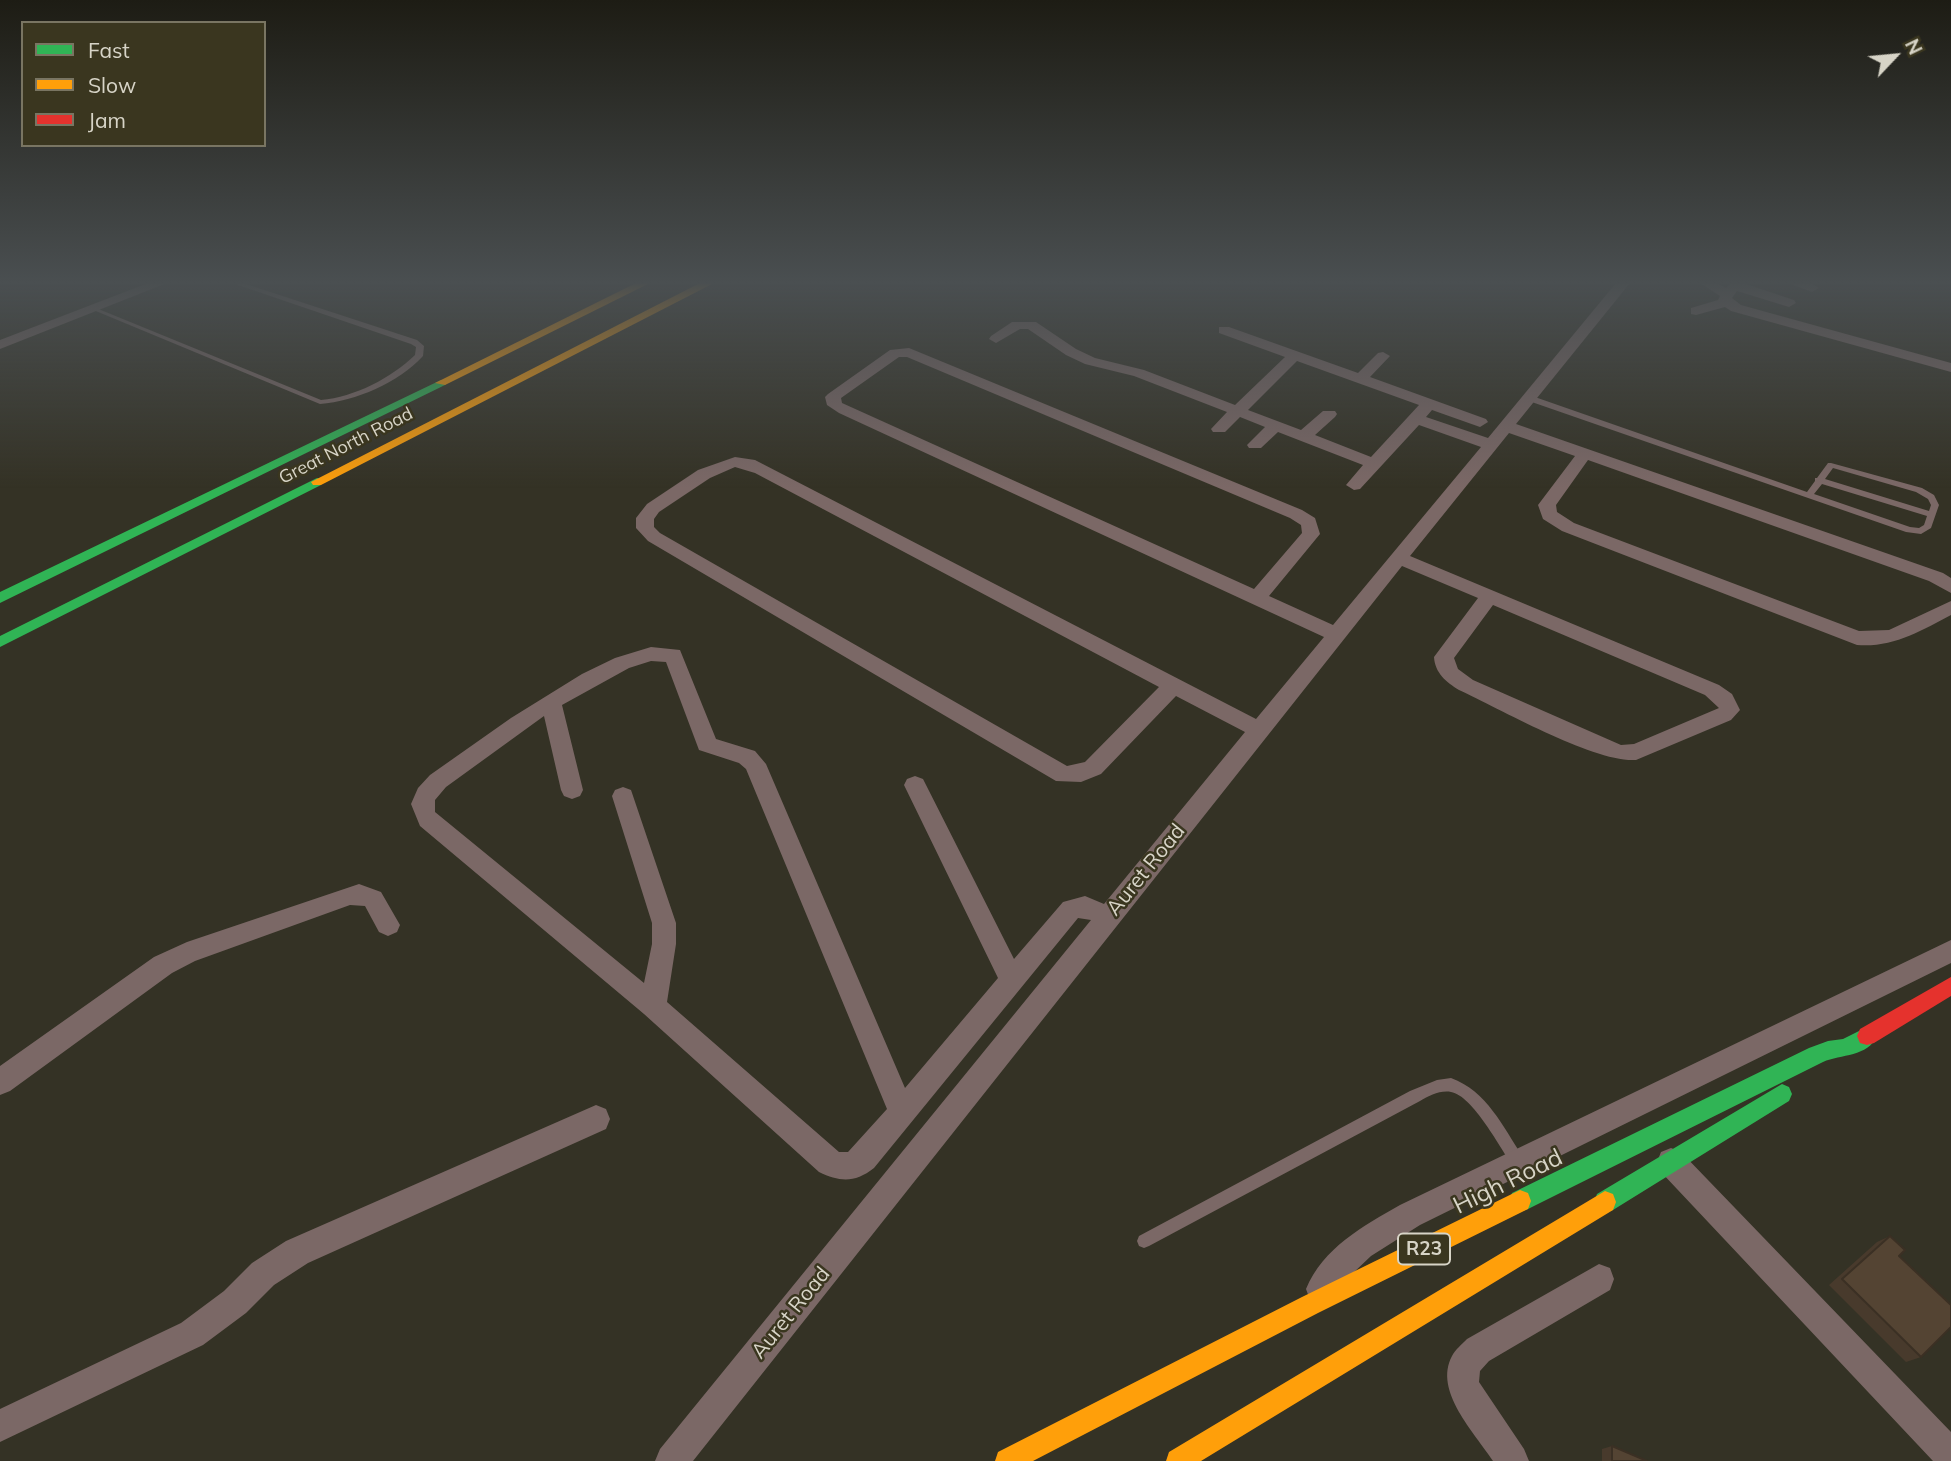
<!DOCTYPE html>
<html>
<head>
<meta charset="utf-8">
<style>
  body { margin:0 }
  #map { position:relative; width:1951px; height:1461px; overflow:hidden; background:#343225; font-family:Mulish,sans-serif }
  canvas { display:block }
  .legend { position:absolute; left:21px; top:21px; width:245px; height:126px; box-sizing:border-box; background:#3a361f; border:2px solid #797562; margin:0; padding:9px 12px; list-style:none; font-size:21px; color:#d7d4c7 }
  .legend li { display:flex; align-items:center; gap:14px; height:35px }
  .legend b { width:35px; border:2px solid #797562 }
  .north { position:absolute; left:1860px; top:21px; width:70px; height:70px; -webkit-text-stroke:5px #3a361f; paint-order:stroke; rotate:64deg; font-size:19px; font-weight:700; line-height:28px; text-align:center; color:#d7d4c7 }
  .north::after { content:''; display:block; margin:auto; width:24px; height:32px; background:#d7d4c7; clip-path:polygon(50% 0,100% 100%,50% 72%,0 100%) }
</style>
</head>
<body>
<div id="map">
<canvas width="1951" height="1461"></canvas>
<ul class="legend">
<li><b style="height:9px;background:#30b455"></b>Fast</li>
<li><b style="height:9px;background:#ff9f0a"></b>Slow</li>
<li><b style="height:9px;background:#e5322d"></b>Jam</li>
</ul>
<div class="north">N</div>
</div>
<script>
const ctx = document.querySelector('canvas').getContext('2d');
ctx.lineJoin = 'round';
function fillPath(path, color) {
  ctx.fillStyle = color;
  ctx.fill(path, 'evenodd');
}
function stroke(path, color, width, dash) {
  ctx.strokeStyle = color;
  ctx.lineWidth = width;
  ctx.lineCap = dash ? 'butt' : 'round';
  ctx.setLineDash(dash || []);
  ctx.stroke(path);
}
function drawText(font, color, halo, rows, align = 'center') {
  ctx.font = font + ' Mulish,sans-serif';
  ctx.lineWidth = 5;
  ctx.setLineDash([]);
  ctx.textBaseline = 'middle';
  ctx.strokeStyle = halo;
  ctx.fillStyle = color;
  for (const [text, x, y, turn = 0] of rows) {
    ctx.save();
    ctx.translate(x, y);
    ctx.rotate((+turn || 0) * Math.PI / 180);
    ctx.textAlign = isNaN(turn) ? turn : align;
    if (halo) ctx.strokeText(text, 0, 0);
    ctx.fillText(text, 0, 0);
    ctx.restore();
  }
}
const lane = new Path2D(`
  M232 283H243L417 340 424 346 423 356C398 383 356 401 320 404L91 309 96 308 321 400C355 397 391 378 415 355L416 347 411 344Z
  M1526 396H1532L1807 492 1815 481V478H1817L1828 463H1831L1922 488 1934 495 1939 505 1931 528 1921 534 1906 532 1526 400ZM1833 468 1916 492 1928 499 1931 505 1929 511 1825 479ZM1822 484 1927 516 1924 525 1919 528 1910 527 1814 494Z
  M1451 1078C1487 1091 1503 1127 1523 1157L1525 1162 1523 1167 1518 1169 1513 1167C1502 1150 1472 1095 1451 1092 1440 1090 1429 1096 1420 1101L1149 1246 1144 1248 1139 1246 1137 1241 1139 1236 1410 1091 1437 1080Z`);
const street = new Path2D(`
  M148 283H167L0 349V340Z
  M1616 283H1630L1516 424 1943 573 1951 578V593L1929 581 1588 460 1556 505 1557 512 1574 523 1859 631 1889 630 1951 601V615C1921 631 1892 648 1857 645L1562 531 1543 519 1538 505 1575 456 1509 433 1410 556 1719 685 1732 694 1740 710 1731 720 1636 760C1595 763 1500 709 1459 690 1446 682 1435 673 1434 657L1478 598 1402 566 693 1461H655L660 1449 1091 920 1078 918 874 1168C855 1183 840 1182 819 1172L644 1014 420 826 411 804 418 788 430 775 511 718 582 674 615 658 651 647 680 650 716 739 755 751 766 764 905 1088 998 978 904 785 907 779 915 776 923 779 1014 959 1063 902 1085 896 1104 904 1245 732 1176 696 1101 774 1081 782 1056 781 648 541 636 528V518L647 504 698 470 735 457 755 460 1256 719 1324 637 839 413 827 405 825 397 828 394 890 350 909 348 1302 510 1315 518 1320 534 1269 596 1333 625 1481 447 1419 425 1360 489 1354 490 1346 485 1363 465 1278 432 1261 448H1249L1247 445 1265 427 1240 417 1225 432H1213L1211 429 1227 412 1134 376 1085 364 1066 355 1028 329H1020L996 343 989 339 991 336 1012 322H1036L1076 349 1095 358 1144 370 1235 405 1285 357 1219 333V327H1229L1358 373 1378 353 1383 352 1390 356 1370 377 1486 419 1488 422 1480 427 1432 410 1426 417 1488 438ZM899 357H907L1290 518 1301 525 1302 533 1254 589 842 403 841 398ZM1297 361 1419 405 1371 457 1315 435 1335 417 1337 414 1335 411H1323L1301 430 1248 410ZM735 467 755 473 1159 687 1085 762 1067 766 660 533 654 527V519L659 512 710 478ZM1493 605 1705 695 1719 708 1634 744 1621 745 1473 680 1458 669 1454 658ZM651 661 666 662 699 750 739 763 746 769 887 1109 848 1152H839L667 1002 676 944V923L631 790 623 787 615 790 612 796 652 923V944L644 983 435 812V800L446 787 544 716 561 790 564 796 572 799 580 796 583 790 562 705 629 668Z
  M1700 283H1717L1726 288 1730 283H1743L1794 300 1796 303 1789 307 1737 291 1732 298 1741 305 1951 363V372L1731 311 1725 307 1696 315 1691 314V308L1718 300 1720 296Z
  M1788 283H1811L1819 288 1812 292Z
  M359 884 381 892 400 925 397 932 388 936 379 932 365 906 350 905 195 961 172 973 10 1091 0 1095V1066L154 957 187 942Z
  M1951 940V963L1420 1225 1371 1256 1351 1275 1332 1300 1321 1304 1310 1300 1306 1289C1323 1248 1363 1226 1400 1205Z
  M596 1105 606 1109 610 1119 606 1129 308 1263 274 1285 246 1313 203 1345 0 1442V1409L181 1323 224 1291 252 1263 286 1241Z
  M1671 1148 1681 1152 1951 1432V1461H1933L1661 1172 1657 1162 1661 1152Z
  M1599 1264 1610 1268 1614 1279 1610 1290 1489 1361 1480 1371 1479 1382 1524 1449 1529 1461H1493C1475 1433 1433 1391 1452 1356 1455 1350 1462 1344 1467 1339Z`);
const fast = new Path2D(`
  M441 380 447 383 445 385 0 603V592Z
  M317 478 321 479V485L0 647V636Z
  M1867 1027 1874 1029 1877 1036C1868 1057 1841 1054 1823 1062L1528 1209 1520 1212 1512 1209 1509 1201 1512 1193 1809 1048 1828 1041 1843 1039Z
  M1782 1084 1789 1087 1792 1094 1789 1101 1613 1210 1605 1213 1597 1210 1594 1202 1597 1194Z`);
const slow = new Path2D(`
  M636 283H650L445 385 435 383Z
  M700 283H714L321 485H313L311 482Z
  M1520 1190 1528 1193 1531 1201 1528 1209 1318 1313 1033 1461H995L998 1452 1302 1297Z
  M1605 1191 1613 1194 1616 1202 1613 1210 1201 1461H1166L1169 1452Z`);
const jam = new Path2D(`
  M1951 977V996L1874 1043 1867 1045 1860 1043 1857 1036 1860 1029Z`);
const wall = new Path2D(`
  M1890 1236 1921 1357 1906 1362 1829 1285 1877 1242Z
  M1612 1446 1647 1461H1602V1449Z`);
const building = new Path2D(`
  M1890 1236 1905 1250 1899 1256 1951 1305V1327L1921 1357 1842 1279Z
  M1612 1446 1647 1461H1612Z`);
const farStreetnames = [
  ["Great North Road",346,446,-27]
];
const shields = [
  [1424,1249,52]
];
const shieldNames = [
  ["R23",1424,1249]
];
const streetNames = [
  ["Auret Road",1146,870,-51],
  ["Auret Road",791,1313,-51]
];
const nearStreetnames = [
  ["High Road",1508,1182,-26]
];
fillPath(lane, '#7b6866');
fillPath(street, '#7b6866');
fillPath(fast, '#30b455');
fillPath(slow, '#ff9f0a');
fillPath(jam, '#e5322d');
fillPath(wall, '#483a2c');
fillPath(building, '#544433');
stroke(building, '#3b3024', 2);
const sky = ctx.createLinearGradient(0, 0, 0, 488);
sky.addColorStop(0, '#1d1c14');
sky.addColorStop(0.58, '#4a4f51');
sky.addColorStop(1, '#4a4f5100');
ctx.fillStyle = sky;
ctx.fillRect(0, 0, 1951, 488);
drawText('18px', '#d7d4c7', '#3a361f', farStreetnames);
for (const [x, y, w] of shields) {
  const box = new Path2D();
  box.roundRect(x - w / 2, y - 15.5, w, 31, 5);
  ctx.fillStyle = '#3a361f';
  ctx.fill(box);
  stroke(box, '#d7d4c7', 2);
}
drawText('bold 19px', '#d7d4c7', null, shieldNames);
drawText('21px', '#d7d4c7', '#3a361f', streetNames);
drawText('24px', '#d7d4c7', '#3a361f', nearStreetnames);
</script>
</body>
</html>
